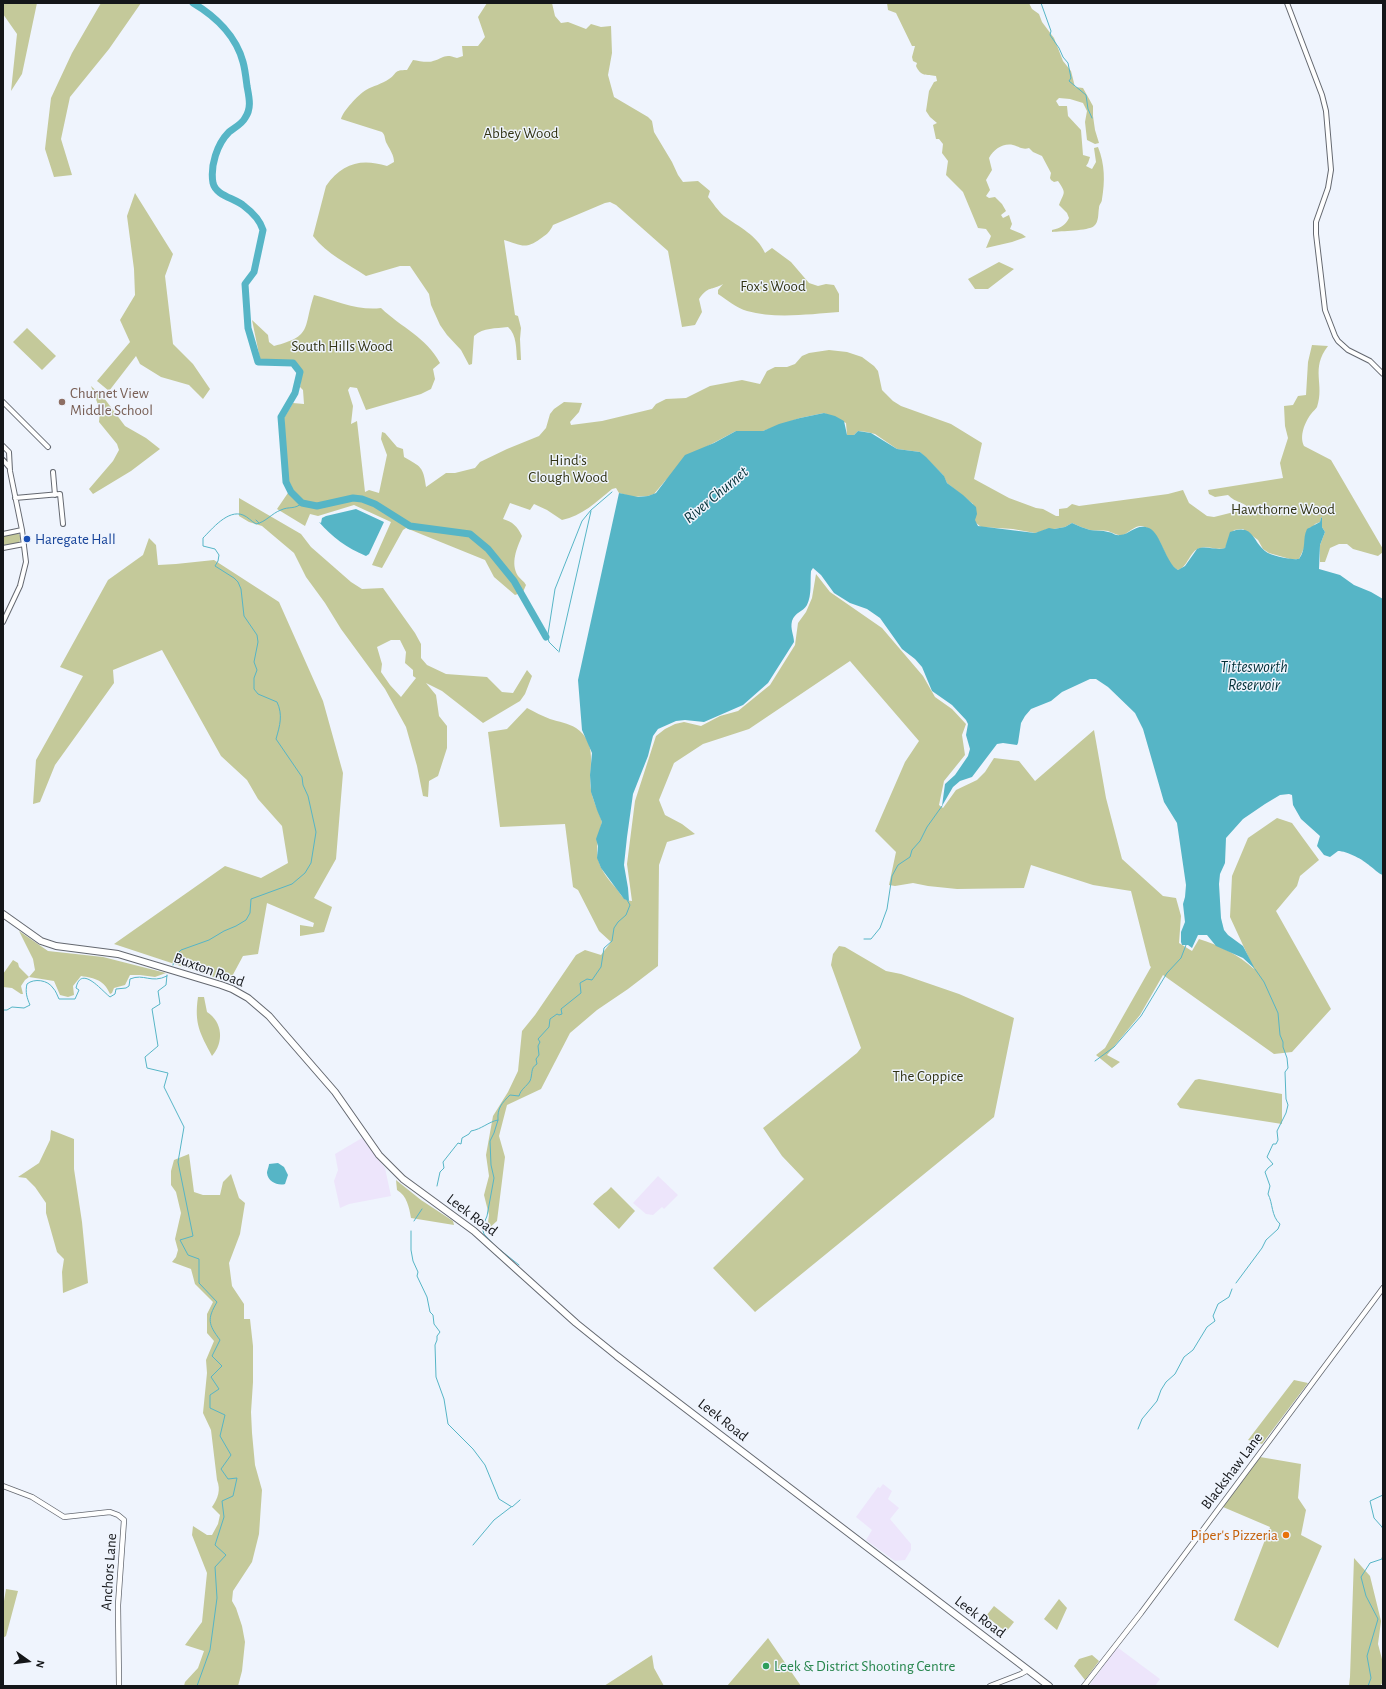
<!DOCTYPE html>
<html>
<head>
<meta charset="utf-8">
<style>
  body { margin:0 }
  #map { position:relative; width:1386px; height:1689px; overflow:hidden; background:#eff4fd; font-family:"Alegreya Sans",sans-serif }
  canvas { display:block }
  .frame { position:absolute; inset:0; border:4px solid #141619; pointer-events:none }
  .north { position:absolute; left:8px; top:1641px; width:40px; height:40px; -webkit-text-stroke:3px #eff4fd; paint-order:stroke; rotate:104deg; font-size:11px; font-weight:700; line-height:16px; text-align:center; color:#141619 }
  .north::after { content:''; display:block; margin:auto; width:14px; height:18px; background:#141619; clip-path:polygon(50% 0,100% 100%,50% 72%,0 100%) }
</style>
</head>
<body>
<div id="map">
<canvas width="1386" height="1689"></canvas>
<div class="frame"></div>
<div class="north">N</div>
</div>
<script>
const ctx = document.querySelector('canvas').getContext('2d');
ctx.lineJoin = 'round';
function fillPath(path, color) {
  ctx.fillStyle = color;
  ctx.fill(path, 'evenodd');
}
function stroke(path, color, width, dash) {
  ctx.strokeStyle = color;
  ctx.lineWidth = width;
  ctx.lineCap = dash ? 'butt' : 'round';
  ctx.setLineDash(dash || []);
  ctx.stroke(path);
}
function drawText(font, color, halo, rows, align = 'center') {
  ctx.font = font + ' "Alegreya Sans",sans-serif';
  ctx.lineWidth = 3;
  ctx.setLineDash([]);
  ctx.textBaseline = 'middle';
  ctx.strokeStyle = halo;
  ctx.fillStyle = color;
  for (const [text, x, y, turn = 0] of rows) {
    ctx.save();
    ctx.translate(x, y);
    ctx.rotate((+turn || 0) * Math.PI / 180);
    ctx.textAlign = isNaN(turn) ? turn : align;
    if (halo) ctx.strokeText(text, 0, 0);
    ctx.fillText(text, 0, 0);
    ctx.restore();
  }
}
const commercial = new Path2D(`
  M362 1138 385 1168 391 1196 349 1204 340 1208 334 1181 338 1170 335 1154Z
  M658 1176 678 1195 664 1209 662 1207 653 1215 646 1214 633 1203Z
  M883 1484 892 1491 888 1499 899 1508 890 1519 911 1544V1550L905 1560 895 1561 866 1540 872 1530 856 1517 878 1487 880 1488Z
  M1117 1647 1160 1679 1155 1686H1089Z`);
const green = new Path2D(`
  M3 3H37L22 74 11 91 17 34 3 14Z
  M101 3H141L109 49 70 97 61 139 72 175 54 177 45 149 51 98 72 53Z
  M487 3H552L555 16 561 23 568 22 586 29 591 24 601 27 611 26 612 53 608 75 614 97 648 117 652 121 654 132 672 162 678 175 683 182 698 181 710 191 708 197C713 203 718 211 724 216 739 227 757 235 765 253L772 248 791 262 809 283 818 286 826 284 834 285 839 294V312C811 314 775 319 747 311 737 308 727 300 718 294V290L723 284C711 291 709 285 699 299L702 312 695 325 682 327 668 251 616 205 610 202 605 203 553 225C550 232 546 235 540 239 525 250 521 245 504 240L515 315 518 316 521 328 520 339 521 360H517C516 349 517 335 508 327 495 329 484 327 474 336L472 364 469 365 461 350 447 335 440 325 431 305 429 294 410 266H400L366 276C348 264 327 254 313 236L326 186C342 163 361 158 387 166L394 162C394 155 390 150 387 144 384 139 386 136 382 132L341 119C343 111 358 95 366 90 373 86 382 84 389 79 398 73 393 70 407 70L413 60C419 61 428 63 433 61 444 58 444 53 457 58L463 56 462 46H478L485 37 478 17Z
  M887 3H1029L1032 9 1039 14 1042 22 1054 38 1063 61 1071 71 1075 87 1083 88 1093 106V116L1095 130 1099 143 1095 144 1087 140 1085 122 1087 111 1083 103 1070 99 1059 98 1056 101 1059 106H1067L1068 116 1081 130 1083 155 1090 157 1088 163 1086 166 1092 169 1096 162 1094 148 1098 147C1105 164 1105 182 1102 199 1102 203 1099 204 1099 208 1098 213 1099 222 1094 226 1088 231 1061 231 1052 232V230C1060 228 1065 226 1069 218L1067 213 1059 205C1064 192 1067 194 1058 181L1054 182 1051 180 1050 178 1051 173 1042 156 1033 152 1029 148C1023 150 1020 147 1013 145 1003 143 994 149 989 158L992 170 986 180 990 190 986 196 989 198 995 197 1002 204 1006 211 1001 215 1003 218 1009 215 1012 224 1010 229 1022 234 1026 237 1012 242 986 248 991 236 986 229 978 228 963 192 946 175 948 161 942 153 943 144 939 139H936L933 125 937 123 930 117 926 111 929 91 934 82 937 81 936 76C926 74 921 77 916 66L917 63 913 61 912 57 915 46H912L896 13 888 10Z
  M135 193 173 254 165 276 173 344 193 364 210 389 203 399 189 385 161 377 140 364 136 356 109 391 97 381 130 342 120 320 135 295 134 269 127 216Z
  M999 262 1014 269 988 289H975L968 279Z
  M314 295C336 301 359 311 381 308 402 328 426 337 440 363L433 369 435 379 431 389 421 394 366 410 357 388 350 387 348 390 353 406 351 424 357 421 365 492 369 490 379 493 387 455 381 439 382 432 385 433 397 447 403 449 404 457C421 467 423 466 426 487L446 473H455L475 468 480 462 507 449 539 436 546 428 550 414 554 409 564 402 582 403 579 412 570 422 571 425 602 421 652 409 656 404 666 399 686 398 710 386 742 380 760 384 767 371 775 367H787L795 364 802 356 809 353 829 350 847 352 862 357 874 366 878 371 882 390 893 401 901 406 951 424 982 443 974 479 1009 498 1036 508 1043 509 1056 516H1059V509L1067 508 1072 504 1079 506 1168 494 1183 490 1189 503 1207 516 1214 517 1234 512H1252C1247 502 1235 503 1228 495L1215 497 1209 494 1208 490 1283 478 1280 463 1288 438 1285 426 1284 406 1293 405 1298 396 1306 395 1308 362 1312 345 1328 346C1310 369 1325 384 1317 407 1316 409 1313 411 1311 414 1305 422 1299 436 1304 446L1331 460 1383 549V552L1378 556 1353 549 1347 544H1339L1330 548 1325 562H1320V545L1325 532 1322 527V517L1321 518 1320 522 1315 524 1313 527H1310L1305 541V546L1299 559H1290L1269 553 1263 549 1258 540 1243 529 1234 530 1225 548C1217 551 1208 545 1200 548 1189 551 1189 566 1178 570 1163 563 1164 534 1145 527 1137 523 1130 532 1123 535 1117 536 1114 533 1108 531 1102 530 1096 531 1090 530 1084 528 1078 526 1072 523L1065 527 1054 529H1047L1043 531 1035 533 1013 529 981 527 975 522 973 504 947 483 943 475 920 452 897 449 875 434 867 432 858 431 854 435H847L846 423 824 413 800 418 763 431H736L704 448 665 481 654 494 648 496 633 497 619 493 616 488 612 489C596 502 582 516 562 520L547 510 534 504 530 510 510 503 503 519C513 522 517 526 522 536 517 548 510 563 518 576 520 579 524 581 526 585L523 592 515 595 494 577 485 560 406 528 403 530 382 568 372 565 391 522 354 505 318 516 310 514 305 526 277 509 292 487 288 480 284 418 293 403 304 404 303 390 300 387 302 373 294 362 278 363V361L260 359 252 320 268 335 269 342 274 346C313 336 303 328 314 295Z
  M27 328 56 356 42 370 13 342Z
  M91 386 104 398 125 426 146 438 160 449 131 471 93 494 89 489 113 461 119 450 117 444 99 422 100 410Z
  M239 498 301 534 311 547 351 582 362 589 383 588 415 633 421 644V658L427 665 446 674 487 677 502 692 513 693 527 670 532 676 525 694 520 701 483 723 442 691 426 683 436 695 439 716 447 726V748L438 776 429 781 428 797 423 796 417 766 406 727 385 689 341 629 325 603 306 577 294 553 262 526 249 522 239 516ZM391 640H400L406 652 405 663 413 670V676L416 678 401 697 390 685 381 672 382 664 377 647Z
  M18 533 21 537 19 543 3 547V535Z
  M149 538 156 545 158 565 176 564 214 560 279 602 323 701 343 773 336 859 314 898 332 907 324 932 300 936V925L313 927 314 923 267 903 258 954 243 956 229 982 114 944 225 866 261 878 288 863 282 826 258 799 247 780 221 756 162 650 113 670 114 683 55 765 40 802 33 804 36 760 83 676 60 667 108 580 143 555Z
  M816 574 830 592 882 628 923 676 935 697 952 709 966 724 962 735 965 755 944 781 939 805 943 808 956 790 977 780 985 772 994 758 1019 761 1035 781 1094 730 1106 798 1122 859 1163 896 1176 898 1181 916 1179 943 1192 951 1199 939C1219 945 1239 955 1254 969L1230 917 1232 876 1248 838 1277 818 1292 823 1319 860 1300 876 1297 886 1276 911 1331 1009 1292 1052 1274 1054 1163 975 1140 1015 1107 1055 1120 1062 1112 1068 1096 1055 1105 1048 1151 967 1150 966 1131 891 1093 885 1031 865 1024 888 957 889 928 886 913 883 895 886 889 885 896 852 875 831 905 762 919 741 850 661 749 729 703 744 674 763 659 800 665 815 682 824 695 834 667 842 659 865 658 966 628 989 597 1010 570 1033 541 1089 507 1105 499 1136 505 1157 497 1221 487 1230 489 1215 484 1195 489 1176 486 1155 493 1116 508 1092 518 1071 522 1031 535 1015 576 955 585 950 601 955 611 942 599 931 578 890 573 887 565 824 500 827 488 732 507 729 527 708C535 712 542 716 550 719 559 722 568 723 576 728 599 744 588 767 591 790 593 802 599 811 602 822 594 852 594 864 616 888 621 894 622 900 632 901L627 864 635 801 656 736 665 729 675 724 684 722 701 726 720 716 738 711 770 685 795 645 798 623 806 612 812 598Z
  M19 931 48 951 103 957 166 973 155 977 140 975H130L125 985 114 988 112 993 110 994C104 980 95 978 81 976L73 986 74 995 68 997 60 995 54 981 29 977 25 980 21 986 23 994H21L12 988 3 987V974L13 960 18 963 19 967 29 977 35 970 33 959Z
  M839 946 845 947 886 971 901 974 959 994 1014 1018 994 1117 755 1312 713 1268 804 1179 782 1156 763 1128 857 1053 861 1048 831 965 833 954Z
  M198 997H204L207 1012C223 1022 224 1043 212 1056 200 1033 194 1024 198 997Z
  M1199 1079 1282 1094V1124L1180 1108 1177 1104 1195 1080Z
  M51 1130 74 1139V1169L82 1222 88 1283 63 1293 62 1272 64 1259 57 1252 46 1213V1203L35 1187 26 1178 18 1177 39 1163 50 1140Z
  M189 1154 194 1192 203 1195H220L223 1182 231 1174 239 1198 245 1203 240 1234 229 1263 232 1286 244 1304V1319H250L253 1346V1382L251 1412 252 1433 255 1465 262 1490 259 1534 252 1562 233 1591 232 1601 236 1608 242 1626 245 1642 242 1671 238 1686H184L185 1682 198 1668 204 1651 185 1645 202 1622 207 1573 192 1535 193 1526 207 1535H212L218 1524 220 1515 212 1507C218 1498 221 1490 217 1480L211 1430 203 1413 207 1373 206 1360 214 1341 207 1333V1314L213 1302 195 1284 191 1269 172 1262 176 1257 178 1250 175 1239 181 1213 176 1192 171 1185V1171L174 1160Z
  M396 1180 421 1200 453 1221 454 1225 411 1218C409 1207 407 1196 397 1190Z
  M611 1187 635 1211 619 1229 593 1204C598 1197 605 1194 611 1187Z
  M1294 1380 1308 1383 1262 1444 1248 1440Z
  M1260 1457 1301 1464 1298 1498 1306 1510 1301 1535 1322 1546 1278 1648 1234 1620 1270 1527 1223 1507Z
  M1354 1558 1370 1576 1381 1621 1378 1644 1383 1663V1682L1380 1686H1349L1350 1677Z
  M6 1589 18 1591 6 1636 3 1638V1607Z
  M1059 1599 1067 1608 1057 1630 1044 1619Z
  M994 1606 1014 1622 1006 1632 986 1616Z
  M768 1638 801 1686H727Z
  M652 1655 654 1668 664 1686H604Z
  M1092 1655 1099 1661 1085 1680 1074 1666 1079 1659Z`);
const water = new Path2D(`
  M824 413 835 416 844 421 847 435H854L858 431 871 433 897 449 920 452 926 457 944 476 947 483 963 495 976 507 977 514 975 520 978 526 1035 533 1049 528 1054 529 1065 527 1072 523C1078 526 1084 528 1090 530 1096 531 1102 530 1108 532 1112 532 1115 536 1120 535 1131 534 1136 523 1149 528 1161 533 1166 564 1178 570L1185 566 1197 549C1206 545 1216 551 1225 548L1230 532C1253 523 1252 540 1265 551 1271 556 1291 560 1299 559 1307 548 1302 539 1307 529L1320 522 1321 518 1322 517V527L1325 532 1320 545 1319 569 1340 575 1354 585 1371 592 1383 599V875C1377 873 1375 869 1370 866 1364 860 1347 851 1338 851L1330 857 1324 855 1317 846 1320 836 1301 819 1293 805 1292 795 1289 794 1280 795 1265 804 1243 819 1226 838 1225 863 1220 874 1219 884 1221 918 1224 930 1228 935 1243 946 1255 969 1243 958 1216 946 1207 935H1198L1192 948 1188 945H1182L1181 942V932L1185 922 1183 904 1185 897 1186 885 1177 823 1164 802 1143 729 1135 713 1108 687 1096 679H1090L1062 692 1051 701 1031 709 1025 716 1021 723 1018 743 1017 745 1003 743 997 744 972 777 960 781 953 787 942 806 945 784 955 775 968 756 970 749 966 735 968 724 966 720 952 705 932 691 922 667 915 659 902 649 880 618 867 609 850 603 834 593 821 575 813 568 811 571C810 582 812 595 807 605 803 612 795 612 792 621 790 629 794 635 794 642L768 683 743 705 704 722 685 720 676 721 658 729 653 736 648 756 633 794 627 837 624 865 628 888 629 901 624 899 601 868 597 858 598 846 596 839 602 822 597 810 591 792 590 775 592 753 582 730 578 680 619 493 638 497 648 496 656 493 685 455 714 443 736 431H763L779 424 800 418Z
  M356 509 384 522 369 554 366 556C347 548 332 537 319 522L321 523 322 518 326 516Z
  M278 1163 284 1167 288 1175 285 1184C278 1186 268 1182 267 1173 267 1171 269 1166 269 1164Z`);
const stream = new Path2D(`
  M1041 3 1051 31 1050 35 1059 48 1063 57 1068 63 1071 78 1069 81 1086 95 1088 109 1092 118
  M256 520 259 523
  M548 634 555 589 582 521 591 510 612 492
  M548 638 549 642 558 651
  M559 652 591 511
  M864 939H871L880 928 887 909 892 876 898 865 910 857 912 850 920 841 927 827 942 806
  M173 965 176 955 181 950 209 940 224 931 236 926 246 920 250 913 251 899 292 884 305 873 311 863 316 832 308 796 303 785 302 777 276 739C280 725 283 715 277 702L258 694 254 689V678L257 670 254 662 258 642 257 635 244 616 241 589 238 582 234 578 215 566 218 561 219 555 215 549 203 546V538C212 529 228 509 243 515 248 517 251 521 256 524 266 522 272 513 281 510 289 506 295 510 302 503
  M167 975 166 985 158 991 160 1004 152 1009 158 1046 145 1057 147 1068 168 1073 164 1087 184 1127 178 1162 193 1236 180 1240 188 1255 199 1259V1283L217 1302C207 1319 208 1324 220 1340L212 1356 222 1366 211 1377 219 1389 210 1395V1408L225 1415 220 1436 231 1455 221 1469 228 1479 237 1478 233 1496 222 1501 224 1517 215 1545 226 1555 215 1567 217 1598 210 1650 197 1686
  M3 1010H7L12 1007 24 1008 30 1005C27 998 25 992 27 984 34 978 48 980 53 988 56 991 57 995 59 999H75L79 990 76 988C81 964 102 991 110 997L115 994 116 989 126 988 129 986 130 979C144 973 151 984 167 976
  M1095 1061 1114 1047 1141 1016 1167 973 1181 958 1186 945
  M498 1120C497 1108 502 1103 510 1095L519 1096C521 1089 526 1087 530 1081 533 1074 530 1068 537 1064L536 1059 539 1055 538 1046 540 1042 538 1039 549 1027 550 1019 557 1014 559 1015 562 1014 561 1009 581 993 580 983 587 979 592 980 601 967 604 948 612 941 614 928 618 922 626 915 630 905 627 900
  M437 1186 440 1172 444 1168 443 1162 458 1143 461 1144 462 1138 469 1134 471 1131C482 1129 488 1122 498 1120L494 1133 490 1141 491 1165 494 1178 487 1216 482 1228 484 1234 494 1245 519 1265
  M414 1221 422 1209
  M411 1231V1250L413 1261 418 1272 417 1276 427 1297 430 1312 433 1315 434 1324 440 1332 437 1336V1340L435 1345 436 1377 444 1399 448 1424 473 1449 485 1465 499 1499 512 1507 520 1500
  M1236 1283 1262 1248 1266 1240 1278 1229 1280 1224C1271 1216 1273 1203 1268 1194L1270 1186 1265 1172 1268 1168 1273 1164 1267 1157 1273 1144H1276L1278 1140 1277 1131 1286 1113 1288 1105 1286 1099 1285 1072 1288 1068 1287 1058 1283 1047V1042L1280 1035 1278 1013 1264 982 1255 969
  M1138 1429 1142 1419 1157 1401 1161 1390 1166 1382 1175 1374 1184 1357 1193 1350 1207 1327 1215 1321 1213 1316 1218 1304 1229 1297 1232 1289
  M1383 1495 1370 1501 1374 1518 1382 1527 1383 1530
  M473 1545 494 1520 511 1507
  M1368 1686 1371 1678 1367 1656 1378 1619 1366 1596 1361 1577 1370 1563 1382 1559 1383 1554`);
const river = new Path2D(`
  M193 3C215 16 236 36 243 62 245 69 246 78 247 86 249 97 252 108 245 118 242 124 234 128 229 132 217 144 210 166 213 183 216 196 235 198 244 206 252 212 260 220 263 230L254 272 245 284 248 328 258 362 293 363 300 372 295 393 281 417 286 482 291 492 302 503 317 506 353 498 362 499 375 504 410 526 470 534 488 549 514 581 546 637`);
const minor = new Path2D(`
  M1287 3 1322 95 1326 111 1331 170 1328 188 1316 222V234L1325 310 1335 336 1338 341 1348 350 1370 361 1383 374
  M3 402 48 447
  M3 446 9 452 10 471 22 530 26 562 20 586 3 622
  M3 460 9 467
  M53 472 55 495
  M15 498 60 494 63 524
  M3 534 22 530
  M3 548 24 544`);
const tertiary = new Path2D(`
  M3 1486 32 1497 64 1517 110 1512 118 1515 124 1520 118 1605 119 1686
  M990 1686 1021 1674 1028 1670
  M1084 1686 1141 1613 1383 1288`);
const trunk = new Path2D(`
  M3 914 41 941 56 946 118 954 221 985 232 989 248 998 269 1016 335 1092 379 1155 403 1179 474 1231 576 1323 617 1356 1049 1686`);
const markers = [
  [62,402,4,"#8d6e63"],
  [27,539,4,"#1a4fb4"],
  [1286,1535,4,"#e8710a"],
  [766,1666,4,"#2e9e5b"]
];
const parkNames = [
  ["Abbey Wood",521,133],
  ["Fox's Wood",773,286],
  ["South Hills Wood",342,346],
  ["Hind's",568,460],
  ["Clough Wood",568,477],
  ["Hawthorne Wood",1283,509],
  ["The Coppice",928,1076]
];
const educationNames = [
  ["Churnet View",70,393],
  ["Middle School",70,410]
];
const transitNames = [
  ["Haregate Hall",35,539]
];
const streetNames = [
  ["Buxton Road",209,970,20],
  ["Leek Road",472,1215,37],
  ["Leek Road",723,1420,38],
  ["Blackshaw Lane",1232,1471,-53],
  ["Anchors Lane",109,1572,-86],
  ["Leek Road",980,1617,37]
];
const foodNames = [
  ["Piper's Pizzeria",1278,1535]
];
const leisureNames = [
  ["Leek & District Shooting Centre",774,1666]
];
const waterNames = [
  ["River Churnet",716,495,-40],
  ["Tittesworth",1254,667],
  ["Reservoir",1254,685]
];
fillPath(commercial, '#ede5fb');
fillPath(green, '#c4c99a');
fillPath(water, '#56b5c6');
stroke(stream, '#56b5c6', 1);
stroke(river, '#56b5c6', 7);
stroke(minor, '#646870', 6);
stroke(tertiary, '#646870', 6);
stroke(trunk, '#646870', 8);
stroke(minor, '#fff', 4);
stroke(tertiary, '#fff', 4.5);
stroke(trunk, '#fff', 6);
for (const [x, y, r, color] of markers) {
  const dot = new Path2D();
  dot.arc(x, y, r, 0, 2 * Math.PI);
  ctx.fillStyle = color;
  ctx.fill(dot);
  stroke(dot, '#eff4fd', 1.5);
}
drawText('15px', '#313314', '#eff4fd', parkNames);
drawText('15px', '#785e54', '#eff4fd', educationNames, 'left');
drawText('15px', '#164399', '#eff4fd', transitNames, 'left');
drawText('15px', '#141619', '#eff4fd', streetNames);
drawText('15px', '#c56008', '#eff4fd', foodNames, 'right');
drawText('15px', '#27864d', '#eff4fd', leisureNames, 'left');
drawText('italic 16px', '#002f37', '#eff4fd', waterNames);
</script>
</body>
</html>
